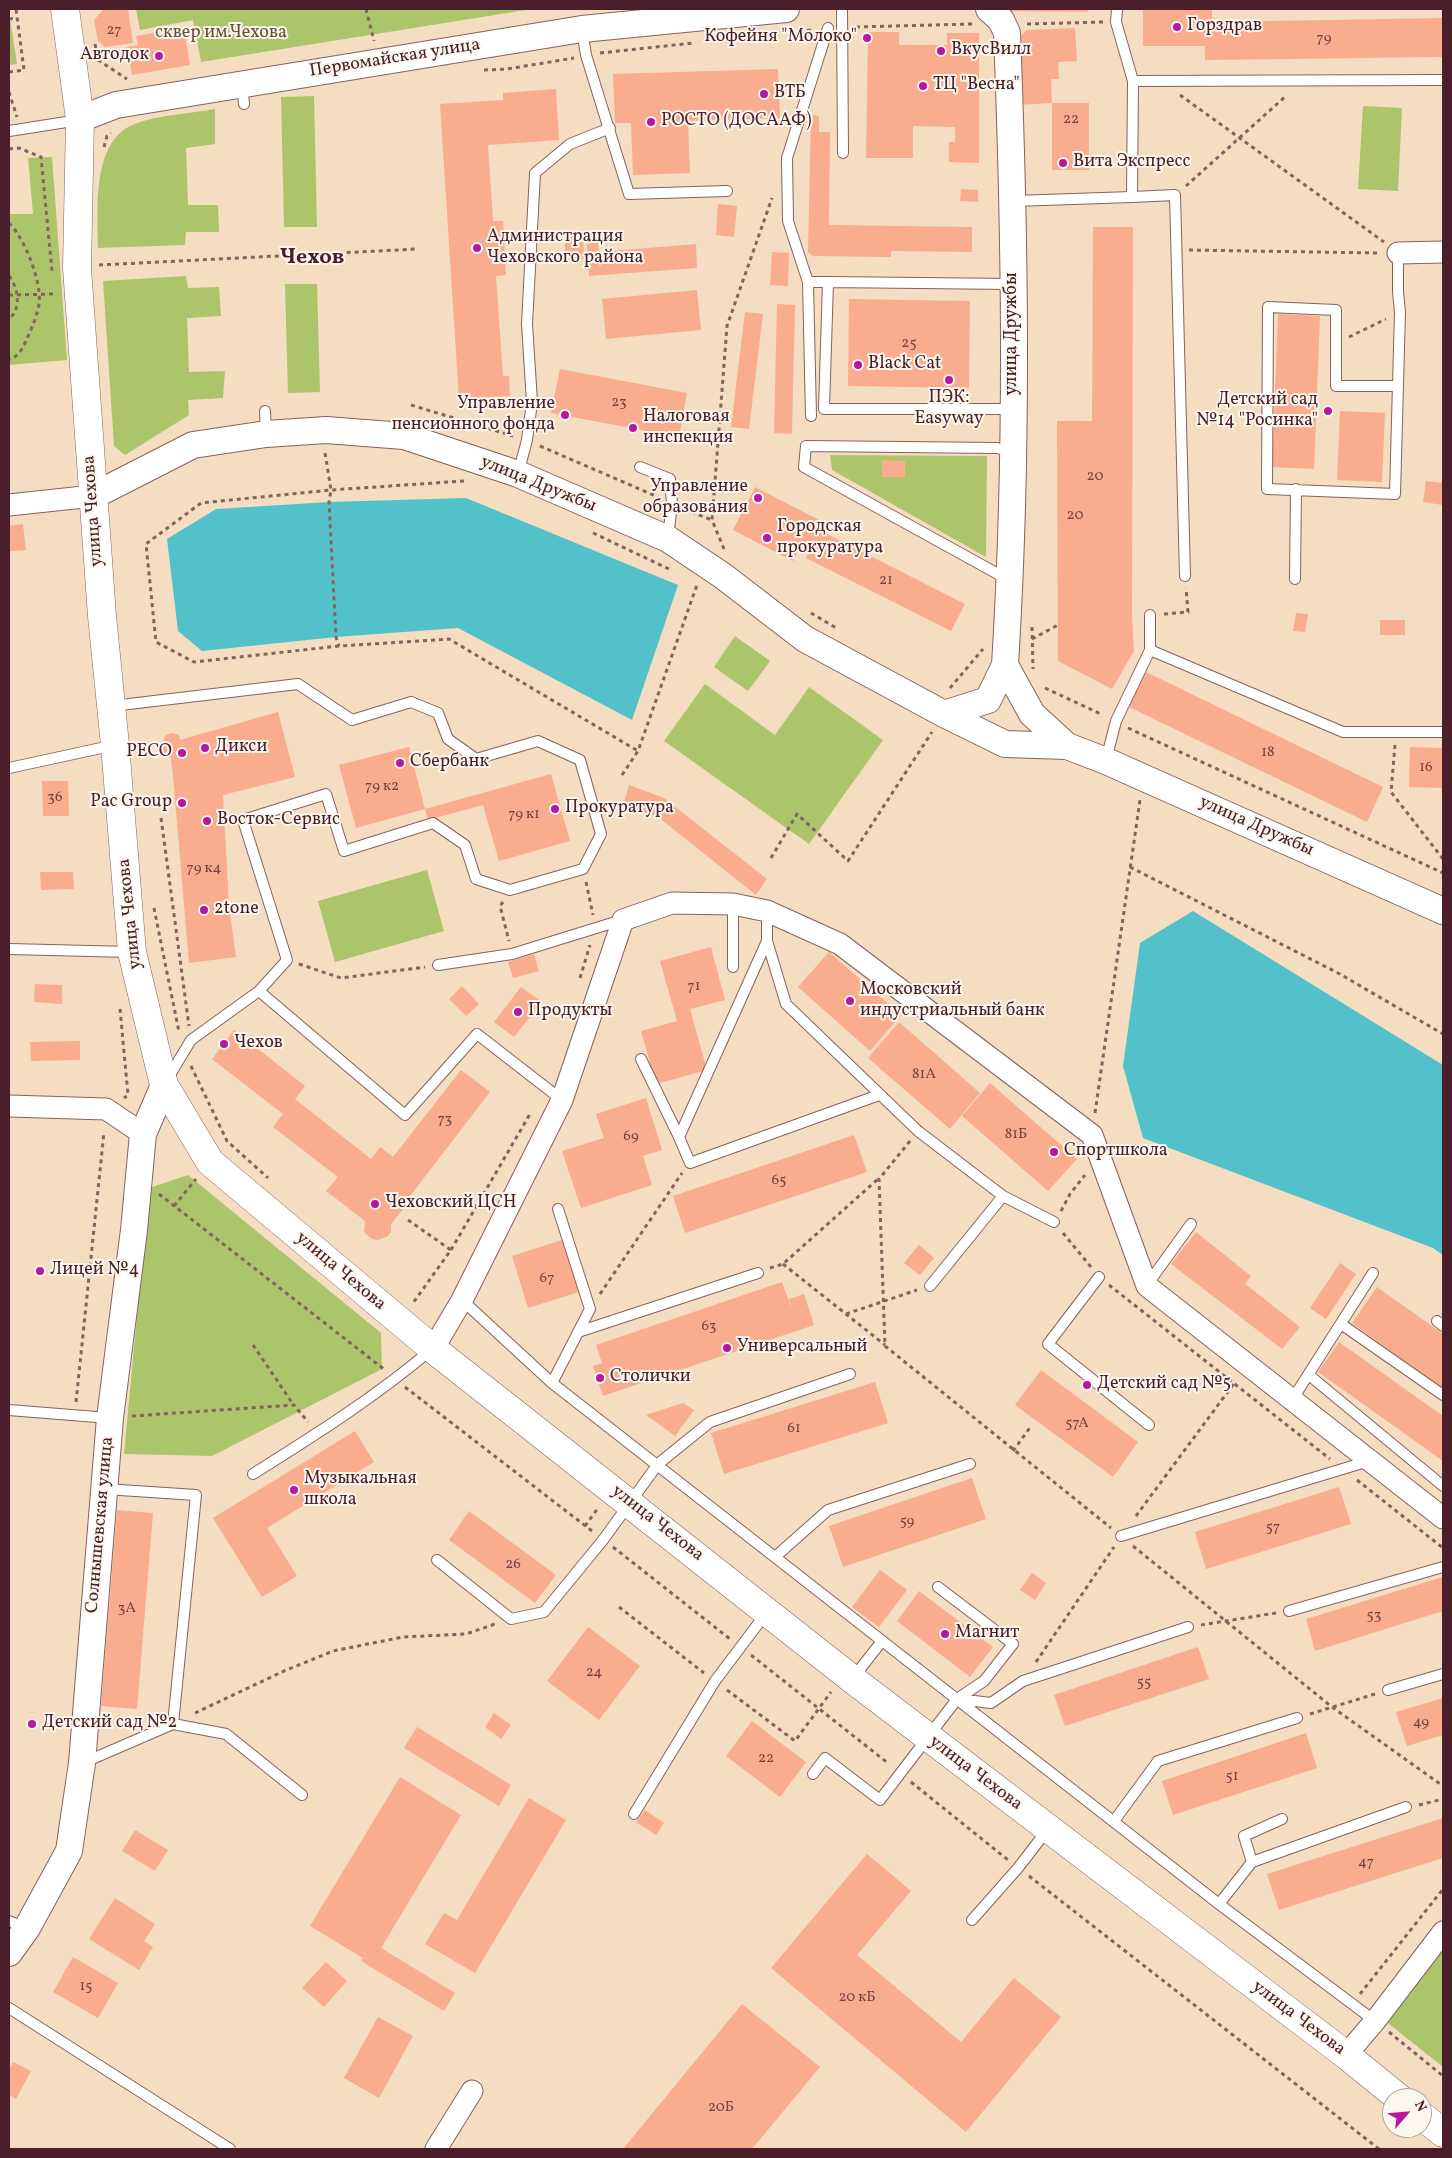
<!DOCTYPE html>
<html>
<head>
<meta charset="utf-8">
<style>
  body { margin:0 }
  #map { position:relative; width:1452px; height:2158px; overflow:hidden; background:#f4ddc0; font-family:Vollkorn,serif }
  canvas { display:block }
  .frame { position:absolute; inset:0; border:10px solid #4a1f2b; pointer-events:none }
  .north { position:absolute; left:1382px; top:2088px; width:50px; height:50px; box-sizing:border-box; background:#fbf7ec; border:1px solid #b4a19f; border-radius:50%; rotate:63deg; font-size:14px; font-weight:700; line-height:20px; text-align:center; color:#4a1f2b }
  .north::after { content:''; display:block; margin:auto; width:18px; height:22px; background:#b5179e; clip-path:polygon(50% 0,100% 100%,50% 72%,0 100%) }
</style>
</head>
<body>
<div id="map">
<canvas width="1452" height="2158"></canvas>
<div class="frame"></div>
<div class="north">N</div>
</div>
<script>
const ctx = document.querySelector('canvas').getContext('2d');
ctx.lineJoin = 'round';
function fillPath(path, color) {
  ctx.fillStyle = color;
  ctx.fill(path, 'evenodd');
}
function stroke(path, color, width, dash) {
  ctx.strokeStyle = color;
  ctx.lineWidth = width;
  ctx.lineCap = dash ? 'butt' : 'round';
  ctx.setLineDash(dash || []);
  ctx.stroke(path);
}
function drawText(font, color, halo, rows, align = 'center') {
  ctx.font = font + ' Vollkorn,serif';
  ctx.lineWidth = 4;
  ctx.setLineDash([]);
  ctx.textBaseline = 'middle';
  ctx.strokeStyle = halo;
  ctx.fillStyle = color;
  for (const [text, x, y, turn = 0] of rows) {
    ctx.save();
    ctx.translate(x, y);
    ctx.rotate((+turn || 0) * Math.PI / 180);
    ctx.textAlign = isNaN(turn) ? turn : align;
    if (halo) ctx.strokeText(text, 0, 0);
    ctx.fillText(text, 0, 0);
    ctx.restore();
  }
}
const green = new Path2D(`
  M136 9H532L201 62 193 20 140 30Z
  M9 12 17 64 9 65Z
  M314 96 317 227H284L281 97Z
  M1363 106 1402 108 1398 191 1358 189Z
  M215 109V144L186 148 188 205H218L219 232H186L185 245 98 248C98 211 91 144 132 125 152 116 192 113 215 109Z
  M52 157 67 360 9 365V214H33L28 158Z
  M186 276 188 288 219 287 221 316 187 318 189 372 225 371 223 398 188 400 189 415 125 455 114 446 103 281Z
  M285 284H317L320 392 288 393Z
  M830 455 987 456 986 557 832 470Z
  M735 636 770 661 748 691 714 667Z
  M705 684 775 735 809 687 883 740 809 844 664 741Z
  M427 870 444 931 335 962 318 901Z
  M188 1175 381 1333 382 1369 212 1456 124 1454 149 1188Z
  M1443 1948V2067L1384 2020Z`);
const water = new Path2D(`
  M466 498 678 585 632 720 458 628 336 637 202 651 178 631 167 539 216 509 329 502Z
  M1193 911 1443 1065V1255L1433 1248 1143 1138 1123 1066 1140 943Z`);
const building = new Path2D(`
  M110 9H128L133 43 105 47 98 41 94 20 103 10Z
  M1011 9H1088V12L1011 11Z
  M1143 9H1212V22L1443 18V57L1205 60V46H1143Z
  M184 28 190 65 132 75 127 47 138 45 136 36Z
  M1075 28 1077 61 1058 62 1059 79H1051L1052 103H1089V170H1052V103L1017 105 1014 42 1027 30Z
  M868 32H899V45H947V33H979V163L949 162V142H955V127L913 126V158H866Z
  M778 69 780 118 688 121 690 173 633 175 631 123H615L613 74Z
  M556 89 559 140 488 145 493 221H503L506 275 496 276 503 376H509L510 396 459 399 440 104 503 100V93Z
  M811 115 819 116V132H830L829 225 972 227V252L891 251V257L813 256 808 252Z
  M961 189 978 190V202L960 201Z
  M718 204 737 206 734 237 716 235Z
  M1093 227H1133L1132 616 1134 651 1112 689 1058 661 1057 421H1092Z
  M583 233 584 259 566 260 564 235Z
  M597 236 599 252 696 244 697 268 589 276 586 237Z
  M772 252 789 253 788 286 770 285Z
  M697 290 701 330 606 339 602 299Z
  M849 299 970 301 969 388 848 386Z
  M777 304 795 305 792 434 774 433Z
  M745 312 763 314 749 429 731 427Z
  M1278 314 1320 316 1314 469 1272 467Z
  M560 369 687 393 679 437 551 413Z
  M1340 411 1385 413 1382 482 1337 480Z
  M882 460 905 461V477H882Z
  M1426 481 1443 483V505L1423 502Z
  M755 487 825 523 821 531 965 604 951 631 806 558 810 549 801 545 793 561 733 530Z
  M23 524 26 550 9 551V526Z
  M1296 613 1308 614 1305 632 1293 631Z
  M1380 620H1405V635H1380Z
  M1146 672 1383 787 1367 822 1129 707Z
  M278 712 295 777 223 795 229 906 236 957 189 963 174 787 171 758 165 755 162 748 163 741 166 735 172 733 179 735 180 740Z
  M409 747 425 809 356 828 339 765Z
  M1410 747 1443 748V788L1409 787Z
  M551 774 570 841 499 861 483 805 428 820 425 809Z
  M42 781H68L69 816H43Z
  M629 785 664 798 767 879 756 895 658 817 623 805Z
  M40 872H73L74 889 41 890Z
  M711 947 725 1000 690 1009 707 1070 656 1084 641 1031 677 1021 660 961Z
  M829 952 901 1015 870 1051 798 987Z
  M534 954 539 971 513 978 508 962Z
  M35 984 62 985V1004L34 1002Z
  M462 986 479 1004 466 1016 449 999Z
  M521 987 542 1002 514 1037 494 1022Z
  M899 1022 980 1093 950 1129 868 1058Z
  M234 1030 305 1086 295 1099 371 1159 380 1147 393 1157 461 1070 490 1092 410 1196 412 1198 391 1224V1232L388 1236 378 1240 372 1239 364 1232 365 1221 326 1191 338 1177 273 1127 283 1114 212 1059Z
  M80 1041V1060L31 1061 30 1042Z
  M990 1083 1077 1159 1048 1191 962 1116Z
  M646 1098 662 1150 643 1156 652 1185 581 1208 562 1151 604 1138 596 1114Z
  M854 1135 867 1172 685 1233 673 1196Z
  M1196 1232 1251 1276 1245 1284 1300 1327 1282 1349 1171 1264Z
  M562 1240 579 1292 528 1308 512 1256Z
  M919 1245 934 1258 920 1275 904 1263Z
  M1340 1263 1356 1274 1326 1319 1310 1308Z
  M782 1282 792 1310 789 1299 804 1294 814 1325 603 1396 593 1366 602 1363 596 1345Z
  M1377 1287 1443 1334V1389L1352 1323Z
  M1339 1342 1443 1416V1461L1318 1372Z
  M1041 1370 1138 1442 1113 1477 1015 1405Z
  M875 1382 888 1423 724 1474 711 1433Z
  M683 1403 694 1410 675 1436 646 1415Z
  M355 1431 374 1462 267 1528 297 1576 262 1597 213 1518Z
  M972 1478 986 1519 843 1567 829 1526Z
  M1339 1487 1351 1524 1206 1569 1195 1532Z
  M117 1510 153 1513 137 1709 101 1706Z
  M469 1511 556 1575 535 1603 449 1540Z
  M880 1570 907 1590 879 1627 852 1607Z
  M1032 1573 1046 1583 1035 1600 1020 1590Z
  M1443 1577V1611L1315 1651 1306 1619Z
  M919 1591 993 1647 970 1677 897 1621Z
  M588 1627 640 1666 599 1720 547 1681Z
  M1198 1647 1209 1679 1065 1726 1054 1695Z
  M1443 1698V1735L1407 1746 1396 1712Z
  M494 1713 511 1725 501 1739 485 1727Z
  M752 1721 806 1762 780 1797 726 1756Z
  M417 1727 511 1785 499 1806 404 1748Z
  M1306 1733 1317 1768 1173 1815 1162 1781Z
  M400 1777 461 1815 381 1948 455 1993 444 2011 361 1961 363 1958 310 1926Z
  M529 1798 566 1820 475 1973 425 1944 444 1913 457 1920Z
  M645 1810 664 1823 656 1835 636 1822Z
  M1443 1818V1858L1279 1910 1267 1874Z
  M135 1830 168 1850 155 1871 122 1851Z
  M867 1854 911 1891 857 1955 961 2042 1014 1978 1061 2017 966 2132 771 1968Z
  M115 1898 155 1924 144 1941 153 1947 139 1970 89 1939Z
  M73 1957 118 1983 98 2018 53 1992Z
  M326 1962 347 1981 324 2007 302 1988Z
  M742 2004 820 2067 752 2149H623Z
  M378 2017 413 2036 379 2098 344 2078Z
  M13 2062 31 2071 16 2099 9 2095V2070Z`);
const path = new Path2D(`
  M366 9 374 41
  M9 19 17 18
  M1027 24 1103 22
  M856 27 972 24
  M791 32 812 30
  M95 44 98 60 127 79
  M600 53 693 43
  M484 70 507 69 574 58
  M9 72 24 70 16 9
  M9 92 17 117
  M1180 95 1384 242
  M104 147 107 136 111 133
  M9 149 19 148 41 157 52 271
  M1186 186 1287 95
  M9 223C25 239 42 282 39 304 37 317 31 329 26 341 22 349 18 358 9 359
  M1189 250 1380 253
  M99 265 417 249
  M9 276C18 287 22 309 9 319
  M9 295 54 294
  M1349 337 1386 319
  M411 405 513 436
  M540 446 658 497
  M325 453 331 490 329 502 336 637 339 646
  M464 481 331 490 201 503 146 544 156 642 194 662 339 646 449 639 638 751
  M684 509 712 520
  M593 533 669 569
  M724 549 712 520 727 326 772 198
  M811 613 838 629
  M1164 614 1188 612 1186 588
  M1032 627 1033 669
  M1032 639 1058 625
  M950 688 983 649
  M1045 688 1103 715
  M1128 728 1443 873
  M1395 745 1391 792 1443 859
  M622 775 638 751 697 585
  M161 818 189 1026
  M771 858 797 814 848 861 932 732
  M1130 867 1338 973 1443 1034
  M586 882 593 915
  M503 902 500 906 509 941
  M154 908 179 1032
  M299 964 341 978 425 967
  M580 978 590 945
  M120 1009 128 1095 124 1098
  M191 1066 227 1141 268 1178
  M1095 1113 1140 800
  M910 1141 879 1179 885 1346 1111 1528
  M159 1194 385 1370
  M174 1206 196 1179
  M1061 1211 1070 1194 1085 1175
  M408 1220 451 1250 413 1303
  M1063 1233 1091 1267
  M451 1250 530 1114
  M783 1264 885 1345
  M770 1268 783 1264 878 1179
  M1109 1285 1330 1459
  M600 1294 682 1173
  M846 1314 917 1290
  M253 1345 293 1404
  M405 1387 592 1531
  M76 1402 104 1132
  M132 1416 294 1405 308 1422
  M1013 1451 1031 1426
  M1357 1480 1443 1548
  M1136 1516 1235 1382
  M585 1526 598 1508
  M1133 1546 1332 1707 1443 1786
  M613 1547 730 1639
  M619 1607 704 1673
  M1201 1625 1276 1613
  M751 1655 889 1764
  M1036 1662 1114 1547
  M727 1690 795 1741 831 1692
  M195 1713 284 1671 333 1651 403 1637 466 1634 495 1624
  M1310 1714 1375 1694
  M911 1782 1008 1860
  M1419 1805 1443 1799
  M1029 1876 1379 2149
  M1360 1994 1443 1889
  M1389 2032 1443 2076`);
const service = new Path2D(`
  M842 9 843 153
  M582 30 586 55 629 194 727 191
  M1133 81 1443 80
  M242 85 244 104
  M9 131 79 120
  M1132 197 1175 195 1185 576
  M1014 201 1132 197 1133 81 1116 22 1117 9
  M808 282H828
  M1012 284 828 282 824 409H1013
  M1398 386H1336V310L1268 307 1267 489 1395 494 1400 312 1398 292V253
  M265 411 266 433
  M811 416 808 282 788 221 787 158 828 28
  M640 467 670 479 672 503 668 538
  M518 474 527 440 532 402 527 324 535 173 570 144 610 128
  M1007 579 804 467 806 446 997 448 1013 452
  M1295 579 1296 489
  M1150 650V615
  M112 706 298 684 352 720 411 702 438 713 448 739 476 759 538 741 580 760 601 834 583 869 510 890 476 879 465 845 433 823 344 851 326 794 243 820 287 960 259 991
  M1106 760 1116 721 1150 650 1343 732H1443
  M9 768 115 745
  M767 911V941L679 1137 690 1163 879 1095
  M767 941 786 1004 918 1131 1003 1196 1054 1222
  M9 949 131 952
  M438 965 512 954 622 920
  M733 967V904
  M641 1059 679 1137
  M168 1078 191 1040 259 991 405 1115 477 1034 562 1100
  M1099 1277 1048 1344 1149 1425
  M1147 1285 1191 1224
  M930 1286 1003 1196
  M462 1300 552 1383 1219 1904 1375 2021
  M1437 1321 1443 1326
  M1341 1324 1443 1395
  M578 1332 758 1273
  M1309 1375 1443 1486
  M552 1383 590 1309 558 1209
  M1292 1400 1373 1273
  M9 1410 109 1418
  M253 1474C315 1435 377 1396 432 1349
  M1121 1536 1369 1461
  M775 1557 828 1510 970 1464
  M437 1560 511 1619 544 1612 603 1540 658 1464 710 1422 850 1374
  M1289 1611 1443 1567
  M853 1678 882 1641
  M1388 1690 1443 1674
  M957 1699 991 1703 1023 1681 1188 1627
  M173 1724 226 1734 302 1795
  M85 1762 173 1724 196 1495 105 1489
  M813 1774 825 1758 880 1800 957 1699 984 1681 1013 1644 938 1587
  M634 1814 715 1681 767 1612
  M1114 1821 1158 1761 1297 1718
  M1252 1862 1244 1836 1282 1819
  M1219 1904 1252 1862 1406 1807
  M972 1920 1018 1868 1048 1829
  M9 1921 26 1928
  M9 2008 230 2149`);
const minor = new Path2D(`
  M1398 253 1443 252
  M9 505 93 496
  M9 1106 106 1109 143 1134
  M433 1349 462 1300 562 1100 623 920 672 903 733 904 767 911 840 944 1092 1135 1147 1286 1443 1518
  M1346 2055 1375 2021 1443 1932
  M436 2149 472 2091`);
const tertiary = new Path2D(`
  M80 119 116 105 582 29 786 9
  M93 496 193 445 266 434 326 430 404 436 518 474 668 539 723 576 805 639 944 714 1005 744 1067 746 1106 761 1443 911
  M1005 665 1032 714 1067 746
  M944 714 988 700 1005 665 1006 648C1018 443 1015 238 1007 33L1001 20 989 9
  M9 1953 27 1928 69 1851 82 1763 110 1418 134 1230 143 1134 164 1085`);
const secondary = new Path2D(`
  M65 9 80 119 77 268 102 616 115 745 132 952 164 1085 210 1162 433 1349 852 1679 1346 2055 1399 2098
  M1422 2116 1443 2133`);
const markers = [
  [1177,27,5,"#b5179e"],
  [867,38,5,"#b5179e"],
  [941,51,5,"#b5179e"],
  [159,56,5,"#b5179e"],
  [923,86,5,"#b5179e"],
  [764,94,5,"#b5179e"],
  [651,122,5,"#b5179e"],
  [1063,163,5,"#b5179e"],
  [477,248,5,"#b5179e"],
  [858,365,5,"#b5179e"],
  [949,380,5,"#b5179e"],
  [1328,411,5,"#b5179e"],
  [565,415,5,"#b5179e"],
  [633,428,5,"#b5179e"],
  [758,498,5,"#b5179e"],
  [767,538,5,"#b5179e"],
  [205,748,5,"#b5179e"],
  [182,753,5,"#b5179e"],
  [400,763,5,"#b5179e"],
  [182,803,5,"#b5179e"],
  [555,809,5,"#b5179e"],
  [207,821,5,"#b5179e"],
  [204,910,5,"#b5179e"],
  [850,1001,5,"#b5179e"],
  [518,1012,5,"#b5179e"],
  [224,1044,5,"#b5179e"],
  [1054,1152,5,"#b5179e"],
  [375,1204,5,"#b5179e"],
  [40,1271,5,"#b5179e"],
  [727,1348,5,"#b5179e"],
  [600,1378,5,"#b5179e"],
  [1087,1385,5,"#b5179e"],
  [294,1490,5,"#b5179e"],
  [945,1634,5,"#b5179e"],
  [32,1724,5,"#b5179e"]
];
const numberNames = [
  ["27",114,31],
  ["79",1324,39],
  ["22",1071,120],
  ["25",909,344],
  ["23",619,403],
  ["20",1095,477],
  ["20",1075,516],
  ["21",886,581],
  ["18",1268,753],
  ["16",1426,768],
  ["79 к2",382,787],
  ["36",55,798],
  ["79 к1",524,815],
  ["79 к4",204,869],
  ["71",694,987],
  ["81А",924,1075],
  ["73",445,1120],
  ["81Б",1016,1135],
  ["69",631,1137],
  ["65",779,1181],
  ["67",547,1279],
  ["63",709,1327],
  ["57А",1077,1424],
  ["61",794,1429],
  ["59",907,1522],
  ["57",1273,1528],
  ["26",513,1565],
  ["3А",127,1609],
  ["53",1374,1616],
  ["24",594,1673],
  ["55",1144,1683],
  ["49",1421,1723],
  ["22",766,1759],
  ["51",1232,1777],
  ["47",1366,1863],
  ["15",86,1987],
  ["20 кБ",857,1998],
  ["20Б",721,2108]
];
const poiNames = [
  ["Горздрав",1187,27],
  ["Кофейня \"Молоко\"",857,38,"right"],
  ["ВкусВилл",951,51],
  ["Автодок",149,56,"right"],
  ["ТЦ \"Весна\"",933,86],
  ["ВТБ",774,94],
  ["РОСТО (ДОСААФ)",661,122],
  ["Вита Экспресс",1073,163],
  ["Администрация",487,238],
  ["Чеховского района",487,259],
  ["Black Cat",868,365],
  ["ПЭК:",949,399,"center"],
  ["Easyway",949,420,"center"],
  ["Детский сад",1318,401,"right"],
  ["№14 \"Росинка\"",1318,422,"right"],
  ["Управление",555,405,"right"],
  ["пенсионного фонда",555,426,"right"],
  ["Налоговая",643,418],
  ["инспекция",643,439],
  ["Управление",748,488,"right"],
  ["образования",748,509,"right"],
  ["Городская",777,528],
  ["прокуратура",777,549],
  ["Дикси",215,748],
  ["РЕСО",172,753,"right"],
  ["Сбербанк",410,763],
  ["Pac Group",172,803,"right"],
  ["Прокуратура",565,809],
  ["Восток-Сервис",217,821],
  ["2tone",214,910],
  ["Московский",860,991],
  ["индустриальный банк",860,1012],
  ["Продукты",528,1012],
  ["Чехов",234,1044],
  ["Спортшкола",1064,1152],
  ["Чеховский ЦСН",385,1204],
  ["Лицей №4",50,1271],
  ["Универсальный",737,1348],
  ["Столички",610,1378],
  ["Детский сад №5",1097,1385],
  ["Музыкальная",304,1480],
  ["школа",304,1501],
  ["Магнит",955,1634],
  ["Детский сад №2",42,1724]
];
const parkNames = [
  ["сквер им.Чехова",221,34]
];
const streetNames = [
  ["Первомайская улица",395,59,-9],
  ["улица Дружбы",1013,334,-90],
  ["улица Дружбы",538,485,22],
  ["улица Чехова",94,511,-94],
  ["улица Дружбы",1256,827,24],
  ["улица Чехова",131,914,-96],
  ["улица Чехова",340,1272,40],
  ["улица Чехова",657,1524,38],
  ["Солнышевская улица",101,1525,-85],
  ["улица Чехова",975,1774,37],
  ["улица Чехова",1298,2019,37]
];
const districtNames = [
  ["Чехов",312,259]
];
fillPath(green, '#acc56b');
fillPath(water, '#53c1ca');
fillPath(building, '#f9ac8e');
stroke(service, '#86625f', 12);
stroke(minor, '#86625f', 23);
stroke(tertiary, '#86625f', 28);
stroke(secondary, '#86625f', 29);
stroke(path, '#86625f', 3, [4, 4]);
stroke(service, '#fff', 10);
stroke(minor, '#fff', 21);
stroke(tertiary, '#fff', 26);
stroke(secondary, '#fff', 28);
for (const [x, y, r, color] of markers) {
  const dot = new Path2D();
  dot.arc(x, y, r, 0, 2 * Math.PI);
  ctx.fillStyle = color;
  ctx.fill(dot);
  stroke(dot, '#fbf7ec', 2);
}
drawText('15px', '#764244', null, numberNames);
drawText('18px', '#4a1f2b', '#fbf7ec', poiNames, 'left');
drawText('18px', '#67513e', '#fbf7ec', parkNames);
drawText('18px', '#4a1f2b', '#fbf7ec', streetNames);
drawText('bold 22px', '#4a1f2b', '#fbf7ec', districtNames);
</script>
</body>
</html>
